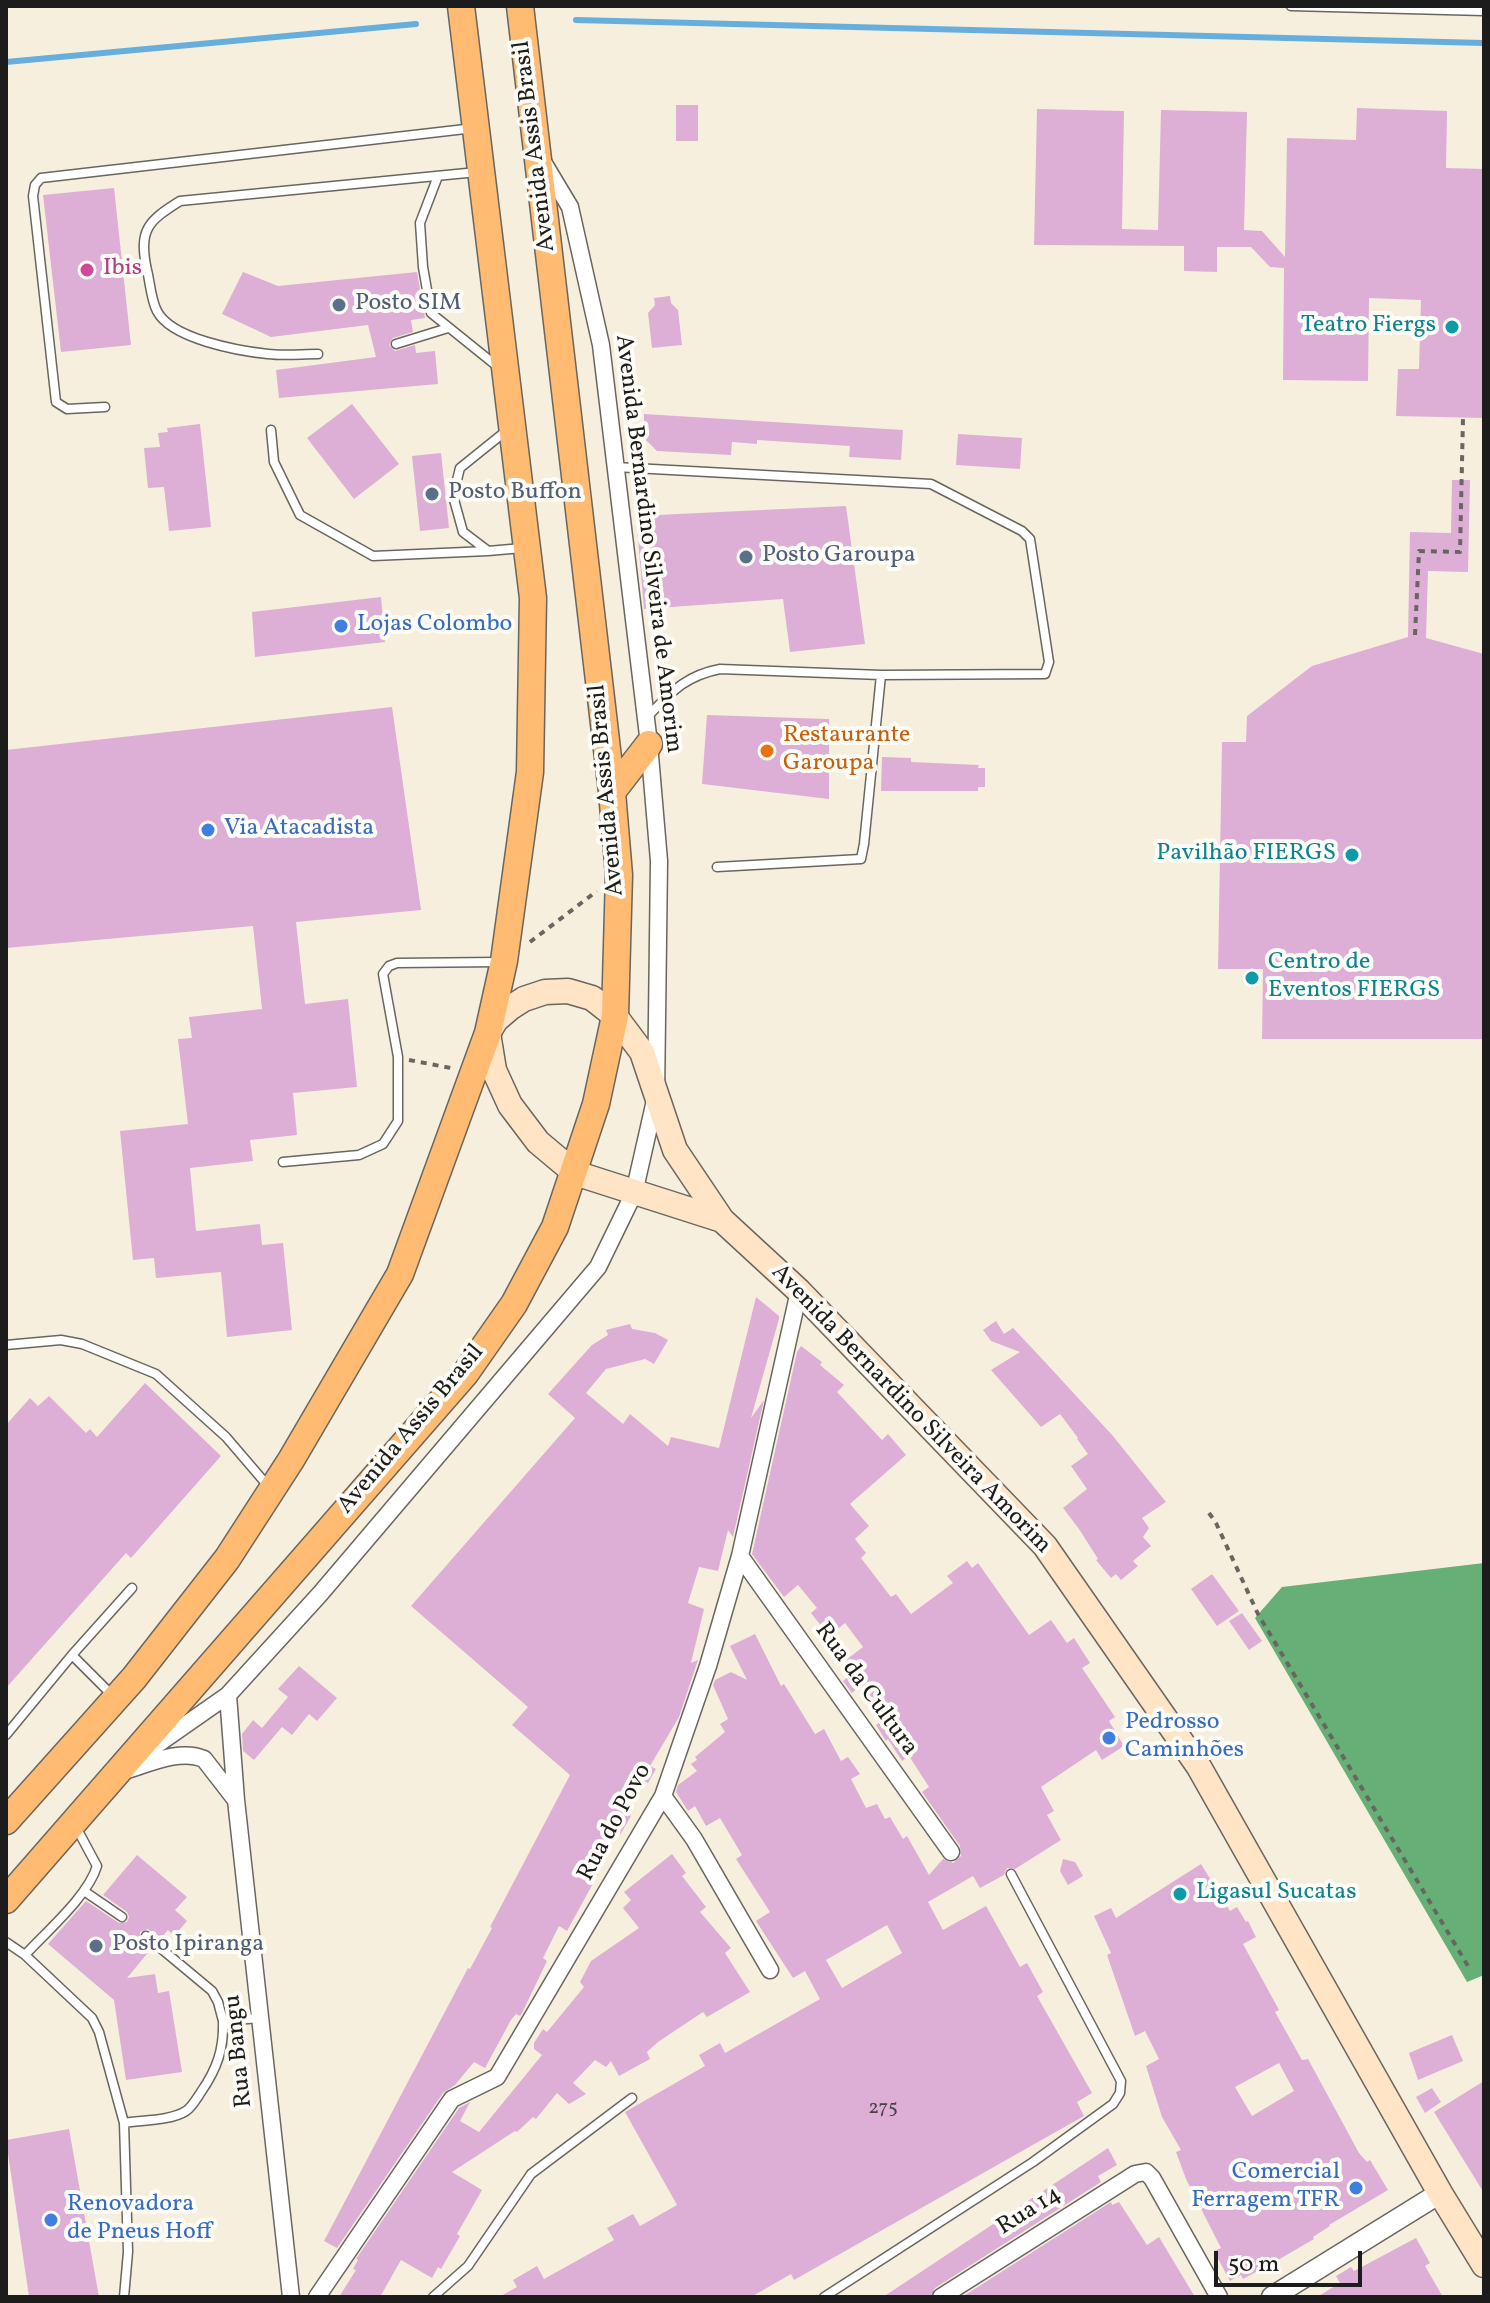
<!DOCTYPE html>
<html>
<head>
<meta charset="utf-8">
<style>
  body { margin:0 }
  #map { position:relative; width:1490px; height:2303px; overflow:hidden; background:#f7efdd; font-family:Vollkorn,serif }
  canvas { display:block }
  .frame { position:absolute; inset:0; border:8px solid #1c1c1c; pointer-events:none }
  .scale { position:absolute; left:1214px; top:2251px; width:148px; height:36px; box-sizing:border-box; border:4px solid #1c1c1c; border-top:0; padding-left:10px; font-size:24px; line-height:28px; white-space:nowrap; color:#1c1c1c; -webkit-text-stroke:6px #fdfcf7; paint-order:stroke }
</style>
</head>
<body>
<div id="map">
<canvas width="1490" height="2303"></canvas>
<div class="frame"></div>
<div class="scale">50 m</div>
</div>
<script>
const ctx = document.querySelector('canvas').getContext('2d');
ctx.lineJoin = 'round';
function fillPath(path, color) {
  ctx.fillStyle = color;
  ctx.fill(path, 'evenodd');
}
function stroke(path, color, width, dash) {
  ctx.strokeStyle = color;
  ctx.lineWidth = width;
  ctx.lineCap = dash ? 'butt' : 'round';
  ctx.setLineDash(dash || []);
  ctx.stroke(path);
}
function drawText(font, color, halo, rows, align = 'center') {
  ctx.font = font + ' Vollkorn,serif';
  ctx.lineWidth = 8;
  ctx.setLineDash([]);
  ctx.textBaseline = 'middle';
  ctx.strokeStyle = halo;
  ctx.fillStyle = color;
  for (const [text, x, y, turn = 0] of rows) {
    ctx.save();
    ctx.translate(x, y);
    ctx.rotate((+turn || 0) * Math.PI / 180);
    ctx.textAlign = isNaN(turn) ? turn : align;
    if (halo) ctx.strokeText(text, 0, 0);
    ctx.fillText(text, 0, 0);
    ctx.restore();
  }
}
const forest = new Path2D(`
  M1484 1563V1975L1467 1982 1255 1618 1282 1587Z`);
const stream = new Path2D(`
  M576 20 1484 43
  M6 62 416 24`);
const building = new Path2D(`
  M676 105H698V141H676Z
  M1357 108 1447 111 1446 168 1484 169V418L1396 416 1398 369H1419L1421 300 1369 298 1368 381 1283 380 1284 268 1270 267 1251 247H1217V272L1184 271V246L1034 245 1037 109 1124 111 1122 229 1158 230 1161 110 1247 112 1244 230 1262 231 1285 257 1287 138 1356 140Z
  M114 188 131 345 61 352 43 195Z
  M243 272 278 286 417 272 425 318 411 320 413 332 393 338 389 345 395 351 415 345 416 353 435 351 438 384 279 398 276 370 376 357 368 325 271 337 222 314Z
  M670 296 671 303 678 310 682 345 652 348 648 313 655 305 654 298Z
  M352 404 399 464 354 499 307 438Z
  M644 414 903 430 901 460 849 457 850 446 757 440V444L732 442 731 455 657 451 644 438Z
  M200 424 211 527 169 531 164 487 148 488 144 448 160 447 158 433 168 432 167 428Z
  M958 434 1022 438 1020 469 956 465Z
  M441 453 449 528 420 531 412 456Z
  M1452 480H1470L1468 572 1428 571 1426 638 1484 654V1039H1262L1263 969H1218L1222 742H1246L1247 716 1312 666 1408 637 1410 532 1451 533Z
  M846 506 865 644 790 652 783 599 644 609 636 516Z
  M381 597 385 642 255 657 252 612Z
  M392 707 421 910 296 922 305 1004 348 999 357 1087 293 1093 297 1135 250 1140 253 1161 190 1168 196 1231 260 1224 262 1245 283 1243 292 1330 227 1337 221 1272 156 1278 154 1258 133 1260 120 1131 188 1124 178 1039 192 1038 189 1017 262 1009 253 926 6 948V750Z
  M707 715 829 719V799L702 784Z
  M882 757 911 758V762L979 765 978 768H985V787H978V791H881Z
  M756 1297 779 1316V1319L751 1418 764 1400 733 1537 728 1530 718 1571 699 1567 688 1603 704 1609 691 1663 698 1660 679 1717 650 1766 656 1769 648 1783 631 1773 613 1807 631 1816 620 1835 612 1832 595 1864 602 1867 567 1931 559 1926 543 1958 547 1961 522 2013 520 2016 516 2014 511 2020 485 2068 474 2062 455 2085 443 2093 337 2248 324 2241 468 1968 470 1969 492 1928 490 1927 570 1775 512 1725 528 1707 411 1606 575 1418 548 1394 592 1345 608 1335 606 1330 630 1324 632 1329 655 1333 668 1340 654 1364 645 1359 606 1369 586 1393 623 1424 630 1414 668 1446 671 1437 719 1448Z
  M996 1321 1004 1334 1013 1328 1045 1362 1113 1436 1166 1502 1142 1518 1149 1528 1143 1537 1151 1546 1133 1561 1138 1566 1121 1580 1116 1574 1111 1578 1096 1560 1098 1559 1079 1529 1063 1508 1087 1489 1071 1466 1088 1454 1077 1439 1078 1438 1060 1414 1041 1427 991 1370 1020 1352 991 1341 983 1330Z
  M801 1346 822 1362 820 1365 844 1385 837 1392 882 1440 888 1434 906 1455 850 1504 869 1526 855 1539 866 1553 861 1558 891 1597 896 1594 911 1614 953 1583 947 1576 967 1561 972 1568 978 1563 1029 1635 1051 1620 1067 1643 1074 1638 1090 1663 1082 1668 1115 1717 1109 1721 1124 1746 1102 1760 1096 1750 1041 1787 1054 1811 1047 1815 1061 1840 1015 1869 1007 1868 1004 1875 980 1888 973 1876 928 1902 943 1930 986 1906 1020 1967 1027 1963 1043 1992 1037 1996 1092 2093 1077 2102 1084 2116 794 2280 791 2274 751 2297H499L517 2287 513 2280 537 2266 544 2279 614 2240 607 2228 633 2214 640 2226 677 2205 625 2112 705 2066 699 2055 720 2043 725 2053 820 1999 805 1971 793 1978 756 1921 770 1912 736 1859 742 1855 720 1818 706 1826 695 1806 688 1811 676 1792 678 1785 697 1771 691 1764 697 1760 695 1757 725 1732 720 1724 728 1719 713 1685 715 1680 731 1672 747 1680 730 1646 755 1634 781 1686 784 1684 815 1734 824 1729 841 1761 848 1757 860 1774 851 1779 866 1808 877 1804 885 1819 890 1817 903 1839 907 1836 929 1875 943 1859 953 1863 961 1856 960 1846 922 1792 929 1787 909 1756 902 1761 888 1739 886 1741 876 1725 883 1720 859 1687 852 1693 843 1681 855 1671 846 1660 863 1647 845 1623 829 1636 811 1613 817 1608 798 1585 784 1597 752 1554 797 1352ZM887 1925 902 1953 842 1988 826 1960Z
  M145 1383 221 1456 131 1558 126 1553 6 1688V1425L30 1398 38 1406 49 1396 86 1433 90 1429 97 1437Z
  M1212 1574 1239 1611 1217 1626 1191 1589Z
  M1242 1613 1262 1641 1249 1650 1229 1621Z
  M299 1666 337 1698 317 1721 309 1714 292 1735 282 1727 254 1760 243 1751 242 1734 253 1720 262 1728 288 1697 278 1689Z
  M672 1854 686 1873 682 1876 706 1907 700 1912 731 1948 725 1953 750 1992 707 2017 703 2012 658 2042 647 2052 650 2059 619 2076 611 2061 606 2067 595 2060 573 2083 586 2094 569 2104 557 2093 536 2119 533 2117 517 2132 515 2131 452 2172 482 2190 457 2234 460 2236 441 2269 438 2267 432 2278 401 2260 380 2297H339L356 2270 353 2269 358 2260 356 2259 459 2108 470 2102 460 2121 479 2132 542 2055 534 2049V2043L543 2029 547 2032 584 1987 580 1982 591 1961 639 1928 623 1908 631 1900 624 1892Z
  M137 1855 187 1897 175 1910 187 1921 174 1936 168 1930 160 1939 148 1929 140 1932V1939L151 1949 127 1978 155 1974 158 1993 169 1991 182 2072 126 2080 114 2000 48 1944 86 1901 119 1923 127 1922 129 1917 127 1912 103 1895Z
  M1063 1859 1075 1862 1083 1876 1068 1885 1060 1871Z
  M1201 1864 1230 1911 1237 1907 1246 1922 1248 1921 1256 1937 1243 1944 1279 2010 1275 2012 1302 2060 1308 2059 1359 2153 1367 2162 1370 2160 1388 2190 1329 2225 1330 2226 1313 2237 1314 2239 1278 2260 1243 2279 1241 2275 1230 2281 1214 2251 1221 2248 1186 2179 1176 2152 1181 2150 1162 2117 1146 2066 1159 2059 1145 2031 1135 2036 1107 1955 1111 1953 1094 1916 1111 1908 1116 1918ZM1279 2063 1294 2091 1252 2116 1235 2087Z
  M1452 2035 1463 2061 1418 2080 1409 2053Z
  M1484 2081V2193L1434 2112Z
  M1432 2088 1441 2102 1425 2113 1416 2097Z
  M69 2129 99 2297H29L6 2140Z
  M1108 2148 1117 2165 1098 2176 1101 2182 935 2288 930 2297H883Z
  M1111 2202 1112 2205 1119 2202 1147 2245 1159 2237 1195 2297H962Z
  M1416 2238 1430 2263 1425 2266 1443 2297H1317L1340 2283 1336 2276 1351 2267 1354 2271Z`);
const path = new Path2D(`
  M1415 635 1419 551 1460 552 1463 418
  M530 942 597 891
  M409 1060 451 1068
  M1209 1513 1216 1523 1258 1614 1468 1966`);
const service = new Path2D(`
  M1291 6 1484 11
  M438 176 420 223 423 267 431 313 498 367
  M396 344 448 328
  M318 354C302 354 284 356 268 354 239 351 171 339 157 311 151 300 150 282 147 270 138 230 148 221 180 201L477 172
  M105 407 67 409 56 402 33 196 35 185 41 178 474 128
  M271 430 274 462 300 515 373 556 488 551
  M506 431 460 468 453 496 463 532 488 551 522 548
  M615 467 931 484 1022 531 1030 539 1049 662 1045 674 881 675 720 669C684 676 671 693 646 718
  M717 867 861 859 864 844 881 675
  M283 1162 359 1155 383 1144 398 1121V1057L383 974 389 966 397 963 499 962
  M6 1345 61 1340 82 1344 156 1374 226 1437 268 1486
  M112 1695 72 1655 132 1588
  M6 1735 72 1655
  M84 1891 122 1917
  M146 1936 212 1991 218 2002 223 2021 260 2018
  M6 1942 25 1955C47 1931 88 1896 97 1866L76 1827
  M25 1955 92 2018 99 2032 124 2123C142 2120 170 2121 186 2111 192 2107 197 2098 201 2092 217 2069 224 2049 223 2021
  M124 2297 128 2252 124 2123
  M433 2297 468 2266 531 2174 632 2098
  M824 2297 1033 2162 1113 2104 1120 2093 1121 2081 1011 1874`);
const minor = new Path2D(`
  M740 1556 951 1852
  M228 1695 236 1800 291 2297
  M145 1753 228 1695 320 1594 598 1267 634 1193 656 1096 659 861 649 744 601 345 570 207 543 162
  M121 1772C146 1765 179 1748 204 1759L235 1799
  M663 1796 694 1839 770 1970
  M317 2297 452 2099 497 2077 663 1796 708 1666 740 1556 799 1291
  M941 2297 1135 2174 1146 2172 1152 2178 1219 2297`);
const tertiary = new Path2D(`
  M1272 2297 1440 2193`);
const secondary = new Path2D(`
  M722 1220 575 1173 538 1142 510 1105 494 1070 488 1033 496 1020 510 1008 524 999 545 992 568 991 592 998 615 1016 642 1052 675 1150 722 1220 799 1291 1045 1546 1199 1767 1440 2193 1484 2265`);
const primary = new Path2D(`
  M612 792 649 744
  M6 1821 134 1678 227 1559 291 1460 400 1274 488 1033 504 961 530 772 533 598 461 6
  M6 1900 465 1374 514 1304 555 1227 596 1104 615 1016 619 875 612 792 520 6`);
const markers = [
  [87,270,8,"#d1479c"],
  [339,305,8,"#5c6f8a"],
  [1452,327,8,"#0f9aa8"],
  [432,494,8,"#5c6f8a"],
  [746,557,8,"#5c6f8a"],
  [341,626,8,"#3f7fe0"],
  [767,751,8,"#e8710a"],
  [208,830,8,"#3f7fe0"],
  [1352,855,8,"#0f9aa8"],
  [1252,978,8,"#0f9aa8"],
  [1109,1738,8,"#3f7fe0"],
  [1180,1894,8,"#0f9aa8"],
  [96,1946,8,"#5c6f8a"],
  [1356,2188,8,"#3f7fe0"],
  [51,2220,8,"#3f7fe0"]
];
const numberNames = [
  ["275",883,2109]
];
const streetNames = [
  ["Avenida Assis Brasil",536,146,-97],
  ["Avenida Bernardino Silveira de Amorim",647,544,83],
  ["Avenida Assis Brasil",608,790,-95],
  ["Avenida Bernardino Silveira Amorim",910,1410,46],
  ["Avenida Assis Brasil",412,1430,-50],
  ["Rua da Cultura",865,1690,54],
  ["Rua do Povo",616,1823,-62],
  ["Rua Bangu",240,2051,-96],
  ["Rua 14",1030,2212,-32]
];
const hotelNames = [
  ["Ibis",103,270]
];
const serviceNames = [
  ["Posto SIM",355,305],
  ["Posto Buffon",448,494],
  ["Posto Garoupa",762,557],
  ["Posto Ipiranga",112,1946]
];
const cultureNames = [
  ["Teatro Fiergs",1436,327],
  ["Pavilhão FIERGS",1336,855],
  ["Centro de",1268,964,"left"],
  ["Eventos FIERGS",1268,992,"left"],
  ["Ligasul Sucatas",1196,1894,"left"]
];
const shopNames = [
  ["Lojas Colombo",357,626],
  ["Via Atacadista",224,830],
  ["Pedrosso",1125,1724],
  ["Caminhões",1125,1752],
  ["Comercial",1340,2174,"right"],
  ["Ferragem TFR",1340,2202,"right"],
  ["Renovadora",67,2206],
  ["de Pneus Hoff",67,2234]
];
const foodNames = [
  ["Restaurante",783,737],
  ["Garoupa",783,765]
];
fillPath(forest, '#66af76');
stroke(stream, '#67aede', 6);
fillPath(building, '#ddafd6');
stroke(service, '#696660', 11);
stroke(minor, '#696660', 19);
stroke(tertiary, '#696660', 23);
stroke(secondary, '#696660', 27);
stroke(primary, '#696660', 29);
stroke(path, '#696660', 4, [6, 6]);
stroke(service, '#fff', 8);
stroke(minor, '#fff', 16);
stroke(tertiary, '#fff', 20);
stroke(secondary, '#ffe4c6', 24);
stroke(primary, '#febb71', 26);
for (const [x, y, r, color] of markers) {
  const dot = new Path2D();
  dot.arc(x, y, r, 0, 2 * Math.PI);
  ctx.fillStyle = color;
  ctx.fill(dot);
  stroke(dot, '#fdfcf7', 3);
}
drawText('20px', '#4c414a', null, numberNames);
drawText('24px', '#1c1c1c', '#fdfcf7', streetNames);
drawText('24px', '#b23c85', '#fdfcf7', hotelNames, 'left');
drawText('24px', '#4e5e75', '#fdfcf7', serviceNames, 'left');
drawText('24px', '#0d838f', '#fdfcf7', cultureNames, 'right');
drawText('24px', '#366cbe', '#fdfcf7', shopNames, 'left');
drawText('24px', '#c56008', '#fdfcf7', foodNames, 'left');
</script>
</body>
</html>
